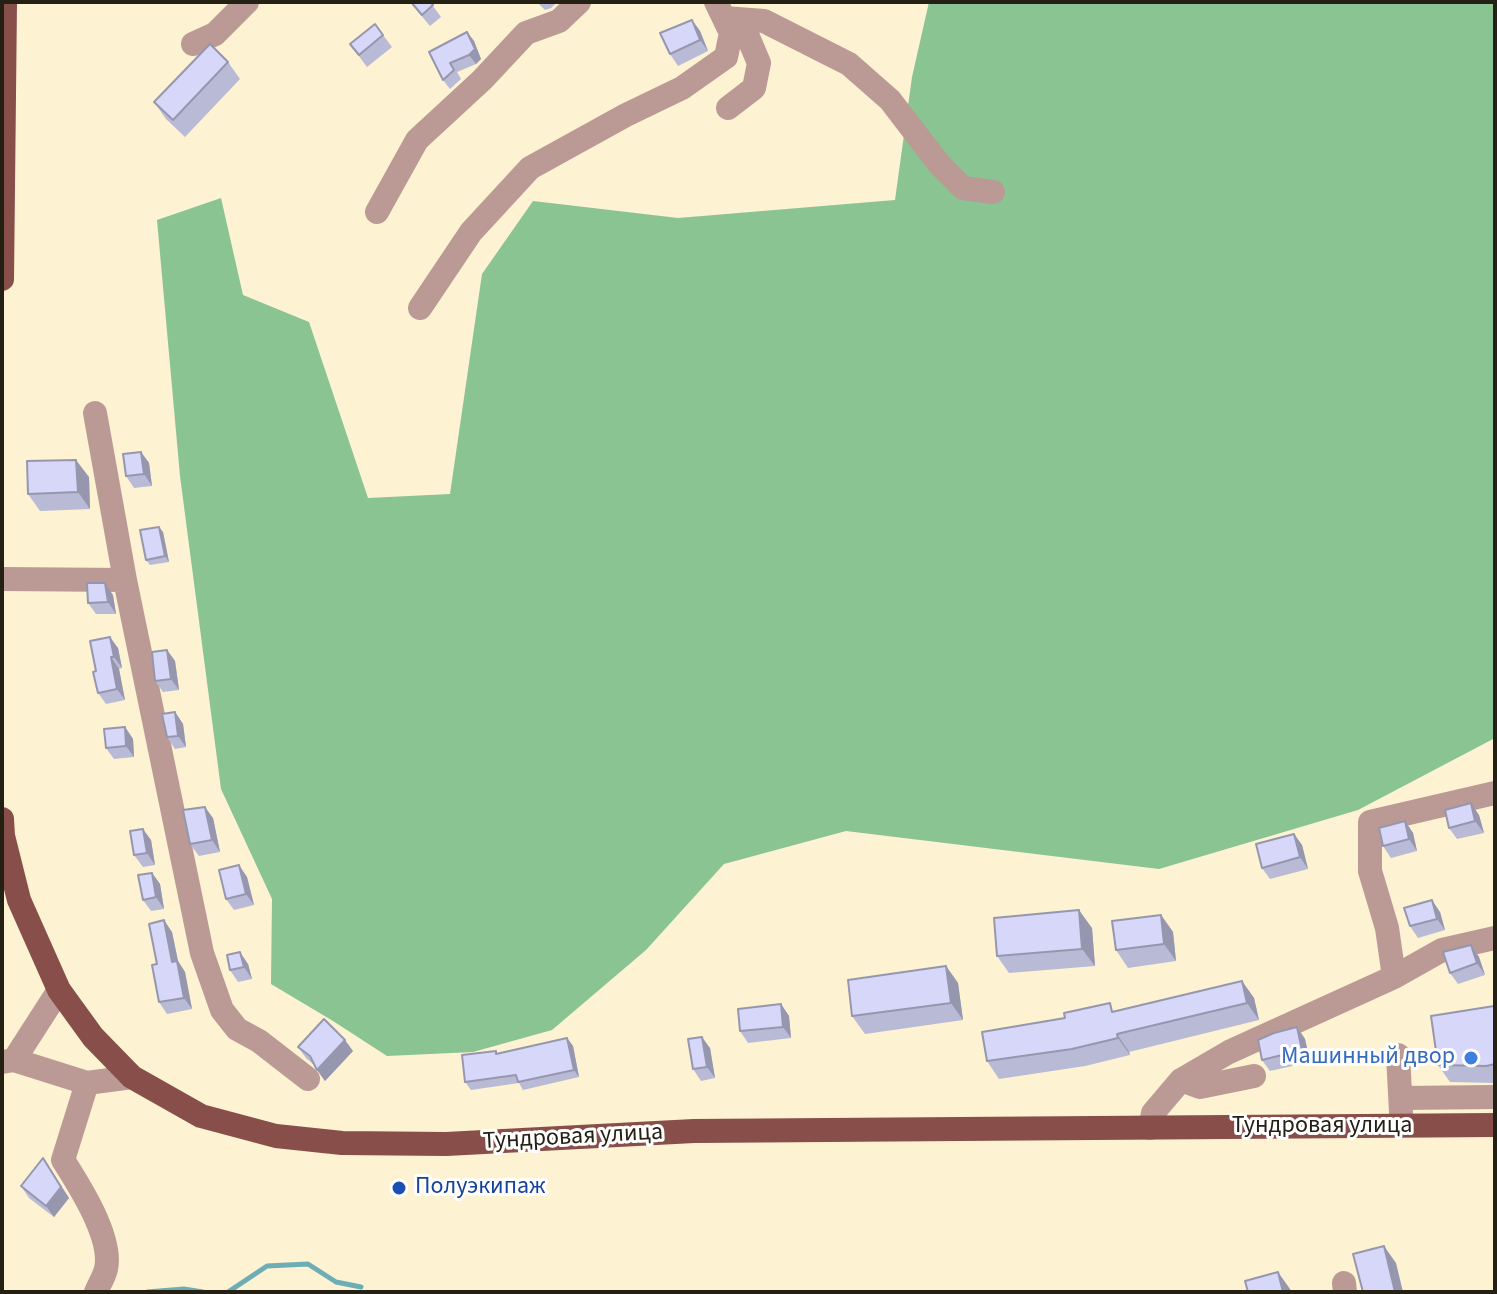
<!DOCTYPE html>
<html>
<head>
<meta charset="utf-8">
<style>
  body { margin:0 }
  #map { position:relative; width:1497px; height:1294px; overflow:hidden; background:#fdf2d1; font-family:"Source Sans 3",sans-serif }
  canvas { display:block }
  .frame { position:absolute; inset:0; border:4px solid #242014; pointer-events:none }
</style>
</head>
<body>
<div id="map">
<canvas width="1497" height="1294"></canvas>
<div class="frame"></div>
</div>
<script>
const ctx = document.querySelector('canvas').getContext('2d');
ctx.lineJoin = 'round';
function fillPath(path, color) {
  ctx.fillStyle = color;
  ctx.fill(path, 'evenodd');
}
function stroke(path, color, width, dash) {
  ctx.strokeStyle = color;
  ctx.lineWidth = width;
  ctx.lineCap = dash ? 'butt' : 'round';
  ctx.setLineDash(dash || []);
  ctx.stroke(path);
}
function drawText(font, color, halo, rows, align = 'center') {
  ctx.font = font + ' "Source Sans 3",sans-serif';
  ctx.lineWidth = 6;
  ctx.setLineDash([]);
  ctx.textBaseline = 'middle';
  ctx.strokeStyle = halo;
  ctx.fillStyle = color;
  for (const [text, x, y, turn = 0] of rows) {
    ctx.save();
    ctx.translate(x, y);
    ctx.rotate((+turn || 0) * Math.PI / 180);
    ctx.textAlign = isNaN(turn) ? turn : align;
    if (halo) ctx.strokeText(text, 0, 0);
    ctx.fillText(text, 0, 0);
    ctx.restore();
  }
}
const forest = new Path2D(`
  M929 2H1495V738L1358 810 1159 869 846 831 724 864 646 950 552 1030 473 1052 387 1056 333 1021 271 984 272 899 221 789 180 476 157 220 221 198 243 295 309 322 368 498 450 494 482 274 533 201 678 218 895 200 912 77Z`);
const stream = new Path2D(`
  M147 1292 184 1289 203 1292
  M228 1292 267 1266 308 1264 336 1282 361 1287`);
const minor = new Path2D(`
  M724 18 764 21 849 64 890 100 939 164 963 188 993 192
  M193 44 215 34 247 2
  M728 108 754 88 759 63 748 37 731 33
  M377 212 417 140 482 80 526 33 559 21 579 2
  M420 308 471 232 530 168 626 115 682 88 726 57 731 33 716 2
  M95 413 125 580
  M2 579 125 580 202 953 222 1010 237 1029 259 1041 308 1079
  M1394 977 1387 928 1370 871V822L1495 793
  M1398 1055 1401 1112
  M14 1060 59 990
  M2 1062 14 1060 87 1083 132 1077
  M1181 1080 1200 1087 1254 1076
  M87 1083 63 1160C79 1185 113 1238 106 1269 104 1277 99 1285 96 1292
  M1402 1098 1495 1097
  M1150 1128 1153 1113 1181 1080 1229 1052 1394 977 1442 950 1495 938
  M1344 1283 1345 1292`);
const major = new Path2D(`
  M2 279 5 2
  M2 819 3 836 19 900 59 990 93 1037 132 1077 201 1116 276 1136 342 1143 446 1144 694 1131 1495 1125`);
const wall = new Path2D(`
  M410 2H430L441 17 430 26Z
  M537 2H557L551 8 545 10Z
  M692 20 700 31 708 51 678 66 670 54Z
  M467 32 474 41 481 59 476 64 457 72 461 79 450 89 443 80 429 52Z
  M383 35 392 47 367 67 350 44Z
  M228 62 240 79 185 137 166 119 154 102Z
  M141 452 149 463 152 486 134 488 126 476Z
  M89 477 90 509 40 511 28 494Z
  M163 532 169 562 150 565 146 560Z
  M113 595 116 614H96L88 603Z
  M118 648 122 668 119 669 125 700 106 704 98 693 96 671Z
  M167 650 175 661 179 690 163 692 155 681Z
  M175 712 183 724 186 747 175 749 167 737Z
  M125 727 133 739 134 757 114 759 106 748Z
  M1479 815 1484 833 1457 839 1449 828Z
  M213 818 220 852 199 856 190 844Z
  M1405 821 1413 833 1417 851 1391 858 1383 846Z
  M1294 834 1302 845 1308 869 1270 879 1262 868Z
  M151 840 155 865 143 867 134 855Z
  M152 873 160 884 164 909 151 911 143 900Z
  M247 877 254 905 234 910 226 899Z
  M1440 912 1445 930 1418 938 1410 926Z
  M1161 915 1173 932 1176 961 1128 968 1116 950Z
  M1092 928 1095 966 1009 973 997 956Z
  M172 932 178 961 185 972 192 1009 167 1014 159 1002 157 964Z
  M1471 945 1479 957 1485 975 1458 984 1450 973Z
  M248 964 252 979 238 982 230 970Z
  M946 966 958 983 963 1020 865 1034 852 1016Z
  M1242 981 1254 998 1259 1020 1129 1052 1130 1055 1085 1066 999 1079 987 1061 1116 1011Z
  M781 1004 789 1016 791 1038 748 1043 740 1031Z
  M1495 1008V1083L1450 1082 1438 1065Z
  M1297 1027 1305 1039 1310 1062 1270 1071 1262 1060Z
  M567 1038 573 1046 579 1077 523 1090 519 1083 471 1090 465 1082 498 1053Z
  M298 1047 353 1051 325 1081 314 1065 306 1058Z
  M710 1048 715 1078 701 1081 693 1069Z
  M51 1170 69 1198 54 1217 29 1198 21 1186Z`);
const shadedWall = new Path2D(`
  M692 20 700 31 708 51 700 40Z
  M467 32 474 41 481 59 476 64 469 55Z
  M141 452 149 463 152 486 144 474Z
  M76 460 89 477 90 509 78 492Z
  M159 527 163 532 169 562 165 556Z
  M105 583 113 595 116 614 108 602Z
  M110 637 118 648 122 668 114 657Z
  M167 650 175 661 179 690 171 679Z
  M111 657 119 669 125 700 117 689Z
  M175 712 183 724 186 747 178 736Z
  M125 727 133 739 134 757 126 746Z
  M1471 803 1479 815 1484 833 1475 821Z
  M205 807 213 818 220 852 212 840Z
  M1405 821 1413 833 1417 851 1409 839Z
  M143 829 151 840 155 865 147 853Z
  M1294 834 1302 845 1308 869 1300 857Z
  M239 865 247 877 254 905 246 894Z
  M152 873 160 884 164 909 156 897Z
  M1432 900 1440 912 1445 930 1437 919Z
  M1079 910 1092 928 1095 966 1082 949Z
  M1161 915 1173 932 1176 961 1164 944Z
  M164 920 172 932 178 961 185 972 192 1009 184 998 172 962Z
  M1471 945 1479 957 1485 975 1477 963Z
  M240 952 248 964 252 979 244 967Z
  M946 966 958 983 963 1020 951 1003Z
  M1242 981 1254 998 1259 1020 1247 1003Z
  M781 1004 789 1016 791 1038 783 1027Z
  M1297 1027 1305 1039 1310 1062 1302 1050Z
  M1117 1034 1129 1052 1130 1055 1118 1038Z
  M702 1037 710 1048 715 1078 707 1067Z
  M567 1038 573 1046 579 1077 574 1070Z
  M345 1040 353 1051 325 1081 317 1070Z
  M43 1158 69 1198 54 1217 46 1206Z
  M1384 1246 1396 1263 1403 1292H1395Z
  M1278 1272 1290 1289 1291 1292H1283Z`);
const building = new Path2D(`
  M411 2H430L433 5 422 15Z
  M692 20 700 40 670 54 660 33Z
  M375 24 383 35 359 55 350 44Z
  M467 32 475 49 469 55 450 63 454 70 443 80 429 52Z
  M210 44 228 62 173 120 154 102Z
  M141 452 144 474 126 476 123 454Z
  M76 460 78 492 28 494 27 461Z
  M159 527 165 556 146 560 140 530Z
  M87 583H105L108 602 88 603Z
  M110 637 114 657H111L117 689 98 693 93 672 96 671 90 641Z
  M167 650 171 679 155 681 152 652Z
  M175 712 178 736 167 737 162 714Z
  M125 727 126 746 106 748 104 729Z
  M1471 803 1475 821 1449 828 1445 810Z
  M205 807 212 840 190 844 183 810Z
  M1405 821 1409 839 1383 846 1379 828Z
  M143 829 147 853 134 855 130 831Z
  M1294 834 1300 857 1262 868 1256 844Z
  M239 865 246 894 226 899 219 870Z
  M152 873 156 897 143 900 138 875Z
  M1432 900 1437 919 1410 926 1404 908Z
  M1079 910 1082 949 997 956 994 918Z
  M1161 915 1164 944 1116 950 1112 921Z
  M164 920 172 962 177 961 184 998 159 1002 152 965 157 964 149 924Z
  M1471 945 1477 963 1450 973 1443 952Z
  M240 952 244 967 230 970 227 955Z
  M946 966 951 1003 852 1016 848 980Z
  M1242 981 1247 1003 1117 1034 1118 1038 1072 1049 987 1061 982 1032 1065 1018 1064 1013 1110 1003 1112 1012Z
  M781 1004 783 1027 740 1031 738 1009Z
  M1494 1006 1495 1016V1064L1486 1066 1438 1065 1431 1016Z
  M324 1019 345 1040 317 1070 310 1056 298 1047Z
  M1297 1027 1302 1050 1262 1060 1258 1040 1274 1033Z
  M702 1037 707 1067 693 1069 688 1039Z
  M567 1038 574 1070 518 1082 516 1075 465 1082 462 1055 496 1051V1054Z
  M43 1158 61 1187 46 1206 21 1186Z
  M1384 1246 1395 1292H1363L1353 1254Z
  M1278 1272 1283 1292H1248L1245 1281Z`);
const markers = [
  [1471,1058,8,"#3f7fe0"],
  [399,1188,8,"#1a4fb4"]
];
const shopNames = [
  ["Машинный двор",1455,1058]
];
const streetNames = [
  ["Тундровая улица",1322,1127],
  ["Тундровая улица",573,1138,-3]
];
const transitNames = [
  ["Полуэкипаж",415,1188]
];
fillPath(forest, '#89c492');
stroke(stream, '#6cadb6', 5);
stroke(minor, '#bb9995', 24);
stroke(major, '#884e4a', 24);
fillPath(wall, '#b9bad6');
fillPath(shadedWall, '#9697ae');
fillPath(building, '#d7d8f9');
stroke(building, '#9697ae', 2);
for (const [x, y, r, color] of markers) {
  const dot = new Path2D();
  dot.arc(x, y, r, 0, 2 * Math.PI);
  ctx.fillStyle = color;
  ctx.fill(dot);
  stroke(dot, '#fff', 3);
}
drawText('24px', '#366cbe', '#fff', shopNames, 'right');
drawText('24px', '#242014', '#fff', streetNames);
drawText('24px', '#164399', '#fff', transitNames, 'left');
</script>
</body>
</html>
